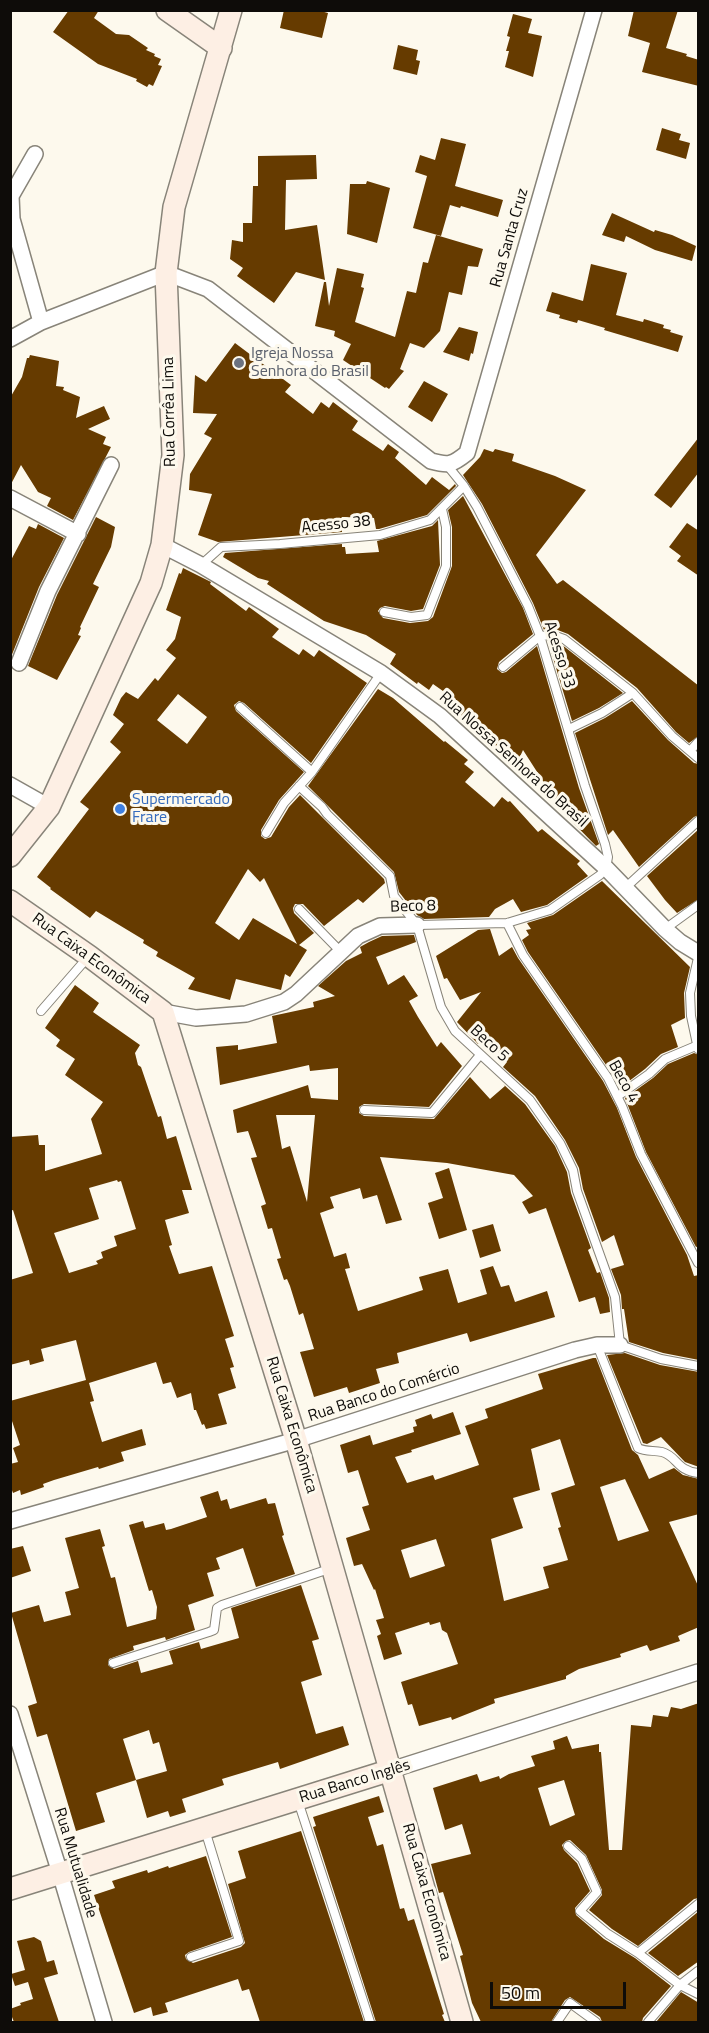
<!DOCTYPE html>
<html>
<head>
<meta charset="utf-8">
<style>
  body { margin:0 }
  #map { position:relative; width:709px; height:2033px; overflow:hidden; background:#fdf9ed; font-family:"Titillium Web",sans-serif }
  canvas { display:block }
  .frame { position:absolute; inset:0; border:12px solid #0e0c09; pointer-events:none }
  .scale { position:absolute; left:490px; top:1982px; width:136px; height:27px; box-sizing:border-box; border:3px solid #0e0c09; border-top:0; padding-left:8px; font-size:18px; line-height:21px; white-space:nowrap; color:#0e0c09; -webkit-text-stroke:4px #fdf9ed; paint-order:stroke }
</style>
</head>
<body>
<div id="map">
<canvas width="709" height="2033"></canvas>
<div class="frame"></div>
<div class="scale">50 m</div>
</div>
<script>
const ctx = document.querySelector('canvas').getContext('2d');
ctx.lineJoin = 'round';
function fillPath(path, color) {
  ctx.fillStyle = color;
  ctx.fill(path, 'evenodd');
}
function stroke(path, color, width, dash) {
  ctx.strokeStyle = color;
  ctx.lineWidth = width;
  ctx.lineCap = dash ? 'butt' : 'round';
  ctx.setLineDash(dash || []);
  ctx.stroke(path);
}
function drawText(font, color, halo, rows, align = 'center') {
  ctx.font = font + ' "Titillium Web",sans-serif';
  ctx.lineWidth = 6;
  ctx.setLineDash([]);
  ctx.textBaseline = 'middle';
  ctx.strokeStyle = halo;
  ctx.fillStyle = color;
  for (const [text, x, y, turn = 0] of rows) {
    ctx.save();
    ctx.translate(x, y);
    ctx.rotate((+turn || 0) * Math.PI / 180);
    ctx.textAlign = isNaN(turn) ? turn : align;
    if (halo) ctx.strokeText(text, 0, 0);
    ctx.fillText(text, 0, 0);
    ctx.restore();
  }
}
const building = new Path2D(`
  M69 10H99L94 18 116 34 129 35 148 48 146 50 155 54 154 56 161 59 158 65 162 66 153 86 149 84 147 87 136 81 137 79 98 64 53 32Z
  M284 10H317L328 13 322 38 280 28Z
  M634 10H678L666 48 687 54 686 56 699 60V86L642 72 650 43 628 36Z
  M513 14 532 19 528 33 542 36 533 77 505 67 509 51H506L510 37 507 36Z
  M398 45 418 50 416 60 420 61 417 75 393 69Z
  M662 128 681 134 679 140 690 143 686 159 656 150Z
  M441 138 466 144 455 186 503 200 498 217 461 206 460 208 450 205 441 236 413 228 427 176 415 172 420 155 435 160Z
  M316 155 317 179 286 180 285 230 317 225 325 280 296 272 274 303 237 276 243 268 230 259 232 240 243 242V223H252L253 186H258V156Z
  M367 181 390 188 377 243 347 234 350 184H366Z
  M612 213 654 232 655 230 672 235 696 246 692 261 655 250 626 236 624 242 602 235Z
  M436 235 483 249 478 267 468 266 462 295 449 292 440 331 424 348 410 343 400 369 404 371 389 389 386 387 385 388 343 360 351 344 334 336 335 331 315 326 324 282H326L329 306 337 268 364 274 361 287 364 288 355 322 395 337 407 291 416 293 423 262 428 263Z
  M591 264 627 273 616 315 643 322 644 319 664 325 663 328 671 330 670 332 683 336 678 352 604 330 605 328 578 320 577 323 559 318 560 315 546 311 552 292 583 301Z
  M459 327 478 332 473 354 471 353 469 361 443 352Z
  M235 343 291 385 285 392 313 414 321 402 329 408 333 402 358 421 352 430 383 451 388 444 399 452 395 458 426 485 432 477 449 490 455 484 456 486 427 515 379 529H376L374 518 342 517V532L218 542 198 535 212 494 189 490 190 474 212 438 204 434 217 414 193 413 195 375 206 382Z
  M30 355 59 361 56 386 64 387 63 390 80 397 76 418 104 406 110 419 88 429 106 437 103 444 111 447 73 520 47 506 51 498 38 492 21 465 10 486V398L22 377 27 358H29Z
  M424 381 448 394 432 422 408 407Z
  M699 437V472L671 508 654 495Z
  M484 449 493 452 495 449 514 454 512 461 555 476 586 490 536 555 557 584 563 580 699 686V736L689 743 676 732 637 688 568 634 555 629 544 630 533 603 482 504 463 475 480 457Z
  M463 496 523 608 533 634 499 662 497 669 502 673 506 672 537 646 579 788 599 844 596 846 555 804 557 803 523 750 518 761 502 754 495 748 496 746 454 711 460 703 433 684 429 690 418 682 417 684 390 664 396 654 366 635 324 621 267 584 269 581 258 578 223 557 225 553 342 544V547H345L346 554 379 552 377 541 432 526 438 520 440 565 423 609 411 611 385 606 380 608 378 611 383 618 410 623 428 621 433 617 452 566V527L448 510Z
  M96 517 115 527 111 547 93 584 99 587 80 627 81 628 78 635 81 636 57 680 28 666 57 595Z
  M687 523 699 531V576L677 561 681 556 669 547Z
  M38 524 64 538 39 587 11 657 10 562 29 526 36 529Z
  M183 568 211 582 210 584 246 611 249 607 279 629 272 637 299 655 303 649 314 657 319 650 367 683 311 763 244 703 239 701 234 705 236 711 304 772 279 800 261 830V836L265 839 271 837 289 807 300 795 384 879 385 883 363 903 358 899 324 926 303 904H295L293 908 294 913 314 933 299 945 307 950 290 977 285 974 281 990 236 979 230 1000 188 989 195 978 156 956 158 952 143 943 144 940 96 911 90 918 50 889 51 888 37 877 89 809 80 802 121 752 110 742 124 724 113 715 121 698 126 692 138 699 155 678 158 681 176 658 166 650 175 639 181 617 166 610 179 573 181 574ZM178 694 207 717 187 744 157 720ZM248 869 260 882 264 878 297 944 253 918 239 940 215 923Z
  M548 641 561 644 623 693 599 708 572 721Z
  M378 689 393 698 444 742 445 741 468 760 464 764 474 772 465 782 494 807 502 797 508 802 510 801 538 832 542 829 580 861 577 864 588 876 547 905 521 912 513 899 495 909 489 917 424 919 417 915 399 892 394 872 308 786Z
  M632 701 668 740 694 763 699 764V815L694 817 639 867 613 830 608 835 575 733 605 718Z
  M699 829V899L677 913 665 900 647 876Z
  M602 881 690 967 684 993 685 1018 671 1025 678 1047 661 1054 645 1069 620 1088 613 1075 528 952 522 940 529 935 526 930 531 929 527 923 553 915Z
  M490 929 499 956 512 947 518 958 603 1081 617 1108 636 1157 687 1255 694 1276 699 1275V1360L663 1353 629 1342 624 1309H622L621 1295 611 1269 624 1265 614 1235 602 1242 583 1189 579 1168 565 1140 535 1096 503 1067 507 1062 488 1041 486 1043 483 1039 478 1044 457 1022 481 992 460 1000 447 978 444 979 436 956 478 930Z
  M414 935 416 942 376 957 388 985 404 975 418 996 409 1001 418 1017 437 1047 441 1042 462 1066 429 1107 364 1104 359 1107V1113L364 1116 434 1119 470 1077 490 1099 505 1086 503 1084 525 1104 555 1146 567 1172 571 1193 591 1248 588 1250 597 1273 600 1272 609 1298 610 1312 600 1314 595 1297 579 1302 546 1208 529 1214 522 1202 533 1196 514 1175 447 1163 380 1157 402 1220 386 1224 377 1195 363 1199 360 1188 330 1197 334 1208 320 1213 334 1257 346 1253 350 1268 345 1269 358 1311 423 1290 419 1277 448 1269 458 1303 487 1294 480 1270 493 1266 501 1287 509 1285 515 1302 547 1291 555 1317 470 1342 467 1333 397 1353 399 1363 376 1369 380 1383 349 1393 347 1387 314 1397 300 1352 314 1349 303 1313 299 1315 290 1286 287 1279 284 1280 277 1259 281 1258 272 1228 268 1229 261 1206 266 1204 251 1158 257 1157 248 1131 237 1133 233 1110 308 1085 311 1098 338 1100V1068L310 1071 309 1065 220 1085 216 1047 238 1045V1050L277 1043 272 1016 314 1007 313 1002 335 996 318 986 346 961 362 953 360 947 369 942 382 936ZM276 1115H315L307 1202 290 1146 282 1149Z
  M75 985 99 1003 93 1012 140 1045 135 1053 138 1065 141 1067 158 1117 161 1116 167 1139 176 1136 192 1190H182L189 1213 165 1220 172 1245 169 1246 179 1274 212 1266 234 1336 225 1339 234 1367 230 1368 236 1388 218 1394 227 1424 206 1429 204 1424 202 1425 196 1410H194L191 1393 177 1398 171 1382 163 1384 156 1362 89 1383 94 1401 90 1402 102 1442 142 1429 146 1445 121 1452 124 1461 99 1469 98 1467 54 1480 43 1484 44 1487 21 1495 20 1490 13 1493 10 1485V1464L18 1462 13 1448 20 1445 10 1415V1401L86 1380 76 1340 41 1349 44 1361 30 1365 29 1360 10 1365V1280L33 1273 13 1210 10 1211V1137L38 1135 39 1145H45V1171L102 1154 91 1119 103 1102 65 1075 75 1059 56 1046 60 1040 45 1028ZM117 1180 118 1182 121 1181 136 1229 114 1236 117 1246 101 1252 103 1258 96 1261 98 1264 69 1273 54 1233 99 1219 89 1188Z
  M694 1053 699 1055V1246L696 1247 646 1152 625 1098 653 1078 668 1064Z
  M449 1168 467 1230 439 1239 428 1203 443 1198 435 1173Z
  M493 1224 501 1251 480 1258 472 1230Z
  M625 1353 660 1365 699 1372V1467L685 1462 661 1437 647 1444 643 1443 607 1355Z
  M593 1358H596L632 1450 638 1455 649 1479 674 1468 683 1475 699 1479V1514L669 1522 699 1588V1627L678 1636 680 1641 650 1651 647 1645 620 1654 621 1657 579 1669 566 1676V1679L494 1699 495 1703 452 1720 451 1717 419 1726 412 1704 408 1705 401 1682 458 1664 447 1633 442 1630 440 1622 430 1625 429 1622 395 1633 402 1654 384 1660 377 1636 381 1634 376 1620 384 1618 375 1589 374 1590 362 1564 354 1566 346 1538 370 1530 362 1507 369 1505 358 1470 348 1473 340 1445 370 1435 373 1445 414 1432 413 1427 417 1426 415 1420 431 1414 433 1419 453 1412 461 1434 411 1450 412 1452 395 1457 407 1483 433 1475 435 1480 479 1465 465 1426 488 1418 485 1409 543 1389 538 1374ZM560 1439 575 1485 551 1493 561 1527 558 1528 568 1560 543 1567 549 1588 504 1601 491 1539 523 1528 513 1498 540 1490 531 1449ZM625 1479 649 1531 618 1541 600 1487ZM436 1539 445 1566 410 1578 401 1550Z
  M218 1491 221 1501 227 1499 230 1509 266 1498 268 1504 275 1503 284 1535 282 1536 295 1574 256 1587 243 1548 216 1558 220 1569 207 1573 214 1596 188 1605 195 1630 166 1640 165 1637 133 1646 134 1650 109 1659 108 1665 114 1669 138 1661 141 1673 173 1664 169 1651 199 1642 201 1649 239 1638 231 1608 301 1585 319 1639 312 1641 322 1675 301 1682 316 1734 343 1726 349 1745 280 1769 278 1762 222 1779 224 1785 182 1799 186 1812 170 1817 168 1811 147 1818 136 1780 167 1771 159 1742 153 1744 149 1730 123 1739 136 1780 96 1793 105 1822 76 1831 47 1734 37 1737 28 1706 37 1703 11 1613 39 1605 44 1622 71 1615 65 1592 79 1588 65 1538 100 1529 105 1546 102 1547 111 1578 115 1577 127 1627 156 1619 157 1607 152 1590 149 1591 129 1525 143 1521 145 1528 164 1523 166 1530 171 1529 207 1517 200 1497Z
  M23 1546 31 1571 10 1578V1549Z
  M699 1703V1898L694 1899 638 1946 612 1929 589 1910 602 1895V1890L586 1855 570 1840 566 1841 562 1845 564 1850 577 1863 590 1891 575 1908 576 1915 604 1939 635 1958 671 1986 643 2018 642 2022H602L600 2017 570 1997 565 2000 551 2022H481L472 2003 460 1956 463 1955 443 1892 439 1893 431 1864 471 1854 462 1824 445 1830 433 1788 477 1774 480 1782 499 1776 500 1779 509 1774 535 1766 531 1756 555 1749 553 1741 567 1736 572 1749 599 1744V1752H601L609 1850H622L631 1725 651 1727 653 1715 668 1717 671 1707 681 1709ZM564 1780 575 1815 550 1826 538 1788Z
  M379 1796 384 1812 368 1817 377 1846 383 1844 400 1909 404 1908 408 1921 414 1919 444 2014 442 2015 445 2022H376L313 1827 316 1826 313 1817Z
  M301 1831 364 2022H260L249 1989 242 1991 238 1979 165 2003 168 2012 153 2016 151 2007 134 2013 94 1895 115 1888 112 1881 147 1870 148 1873 168 1866 169 1868 206 1856 232 1937 189 1952 185 1955 186 1959 193 1963 241 1947 245 1943 228 1884 246 1878 238 1851Z
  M699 1911V1961L678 1976 648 1953Z
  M34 1937 41 1941 47 1962 54 1960 58 1974 44 1978 59 2022H14L10 2012V2009L21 2005 20 2003 33 1999 28 1982 15 1986 11 1974 25 1970 17 1941Z
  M681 1992 699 2003V2022H656Z`);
const lane = new Path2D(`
  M201 565 221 547 280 544 380 535 430 520 464 486
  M384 612 411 617 427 615 446 566V527L442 509
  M503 667 540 636 553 635 564 639 633 693 672 736 698 758
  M240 707 312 772
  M569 729 602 713 633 693
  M690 751 698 742
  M299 786 322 807 327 814 390 876 394 896 417 925 441 1007 455 1031 530 1100 560 1143 573 1170 577 1191 615 1297 620 1345 661 1359 698 1366
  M266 833 284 803 312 772 381 673
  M624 889 698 821
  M299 909 340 951
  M507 923 523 955 608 1078 622 1106 641 1154 698 1263
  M417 925 507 923 550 910 600 875 606 868 608 857 605 844 585 786 540 636 528 606 477 507 464 486 447 465
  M665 929 698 905
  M41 1011 88 957
  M698 1049 691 1016 690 993 698 958
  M618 1096 649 1074 665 1059 698 1045
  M364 1110 432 1113 480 1055
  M597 1345 638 1448C646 1452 654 1450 662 1452 677 1456 677 1471 698 1473
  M113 1663 209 1632 214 1630 217 1608 222 1605 332 1568
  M298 1801 370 2022
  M568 1846 582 1859 597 1892 580 1911 608 1934 638 1953 680 1985 698 1994
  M638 1953 698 1904
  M191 1957 239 1941 205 1830
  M557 2022 570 2003 596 2022
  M648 2022 680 1985 698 1971`);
const street = new Path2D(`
  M35 154 11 196 12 219 41 322
  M10 339 41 322 166 273 208 289 431 461C449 466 452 465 467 453L594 10
  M10 498 78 534
  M162 545 201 565 381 673 440 716 606 868 665 929 680 942 698 953
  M19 663 48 591 111 465
  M10 785 49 807
  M163 1012 196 1018 246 1014 284 1002 296 994 358 936 380 926 417 925
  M10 1521 296 1440 575 1350 597 1345H620
  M10 1714 60 1873 104 2022
  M391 1770 698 1672`);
const secondary = new Path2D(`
  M167 10 221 48
  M10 856 49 807 151 583 162 545 173 455 166 273 174 207 231 10
  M10 901 89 956 163 1012 296 1440 462 2022
  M10 1889 391 1770`);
const markers = [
  [239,363,6,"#6b7280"],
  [120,809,6,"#3f7fe0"]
];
const streetNames = [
  ["Rua Santa Cruz",510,238,-74],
  ["Rua Corrêa Lima",170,412,-91],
  ["Acesso 38",336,525,-6],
  ["Acesso 33",559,655,72],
  ["Rua Nossa Senhora do Brasil",513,760,42],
  ["Beco 8",413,907,-2],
  ["Rua Caixa Econômica",91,959,36],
  ["Beco 5",489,1044,43],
  ["Beco 4",623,1082,61],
  ["Rua Banco do Comércio",384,1393,-18],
  ["Rua Caixa Econômica",291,1425,73],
  ["Rua Banco Inglês",355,1782,-17],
  ["Rua Mutualidade",75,1863,73],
  ["Rua Caixa Econômica",426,1892,74]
];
const worshipNames = [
  ["Igreja Nossa",251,354],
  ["Senhora do Brasil",251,372]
];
const shopNames = [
  ["Supermercado",132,800],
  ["Frare",132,818]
];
fillPath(building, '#663b00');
stroke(lane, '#888479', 10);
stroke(street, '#888479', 18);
stroke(secondary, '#888479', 24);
stroke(lane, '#fff', 8);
stroke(street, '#fff', 15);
stroke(secondary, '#fdefe4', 21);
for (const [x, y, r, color] of markers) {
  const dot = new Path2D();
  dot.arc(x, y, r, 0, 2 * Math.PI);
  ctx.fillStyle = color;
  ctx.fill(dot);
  stroke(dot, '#fdf9ed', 2);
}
drawText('16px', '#0e0c09', '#fdf9ed', streetNames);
drawText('16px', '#5b616d', '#fdf9ed', worshipNames, 'left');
drawText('16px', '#366cbe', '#fdf9ed', shopNames, 'left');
</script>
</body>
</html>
